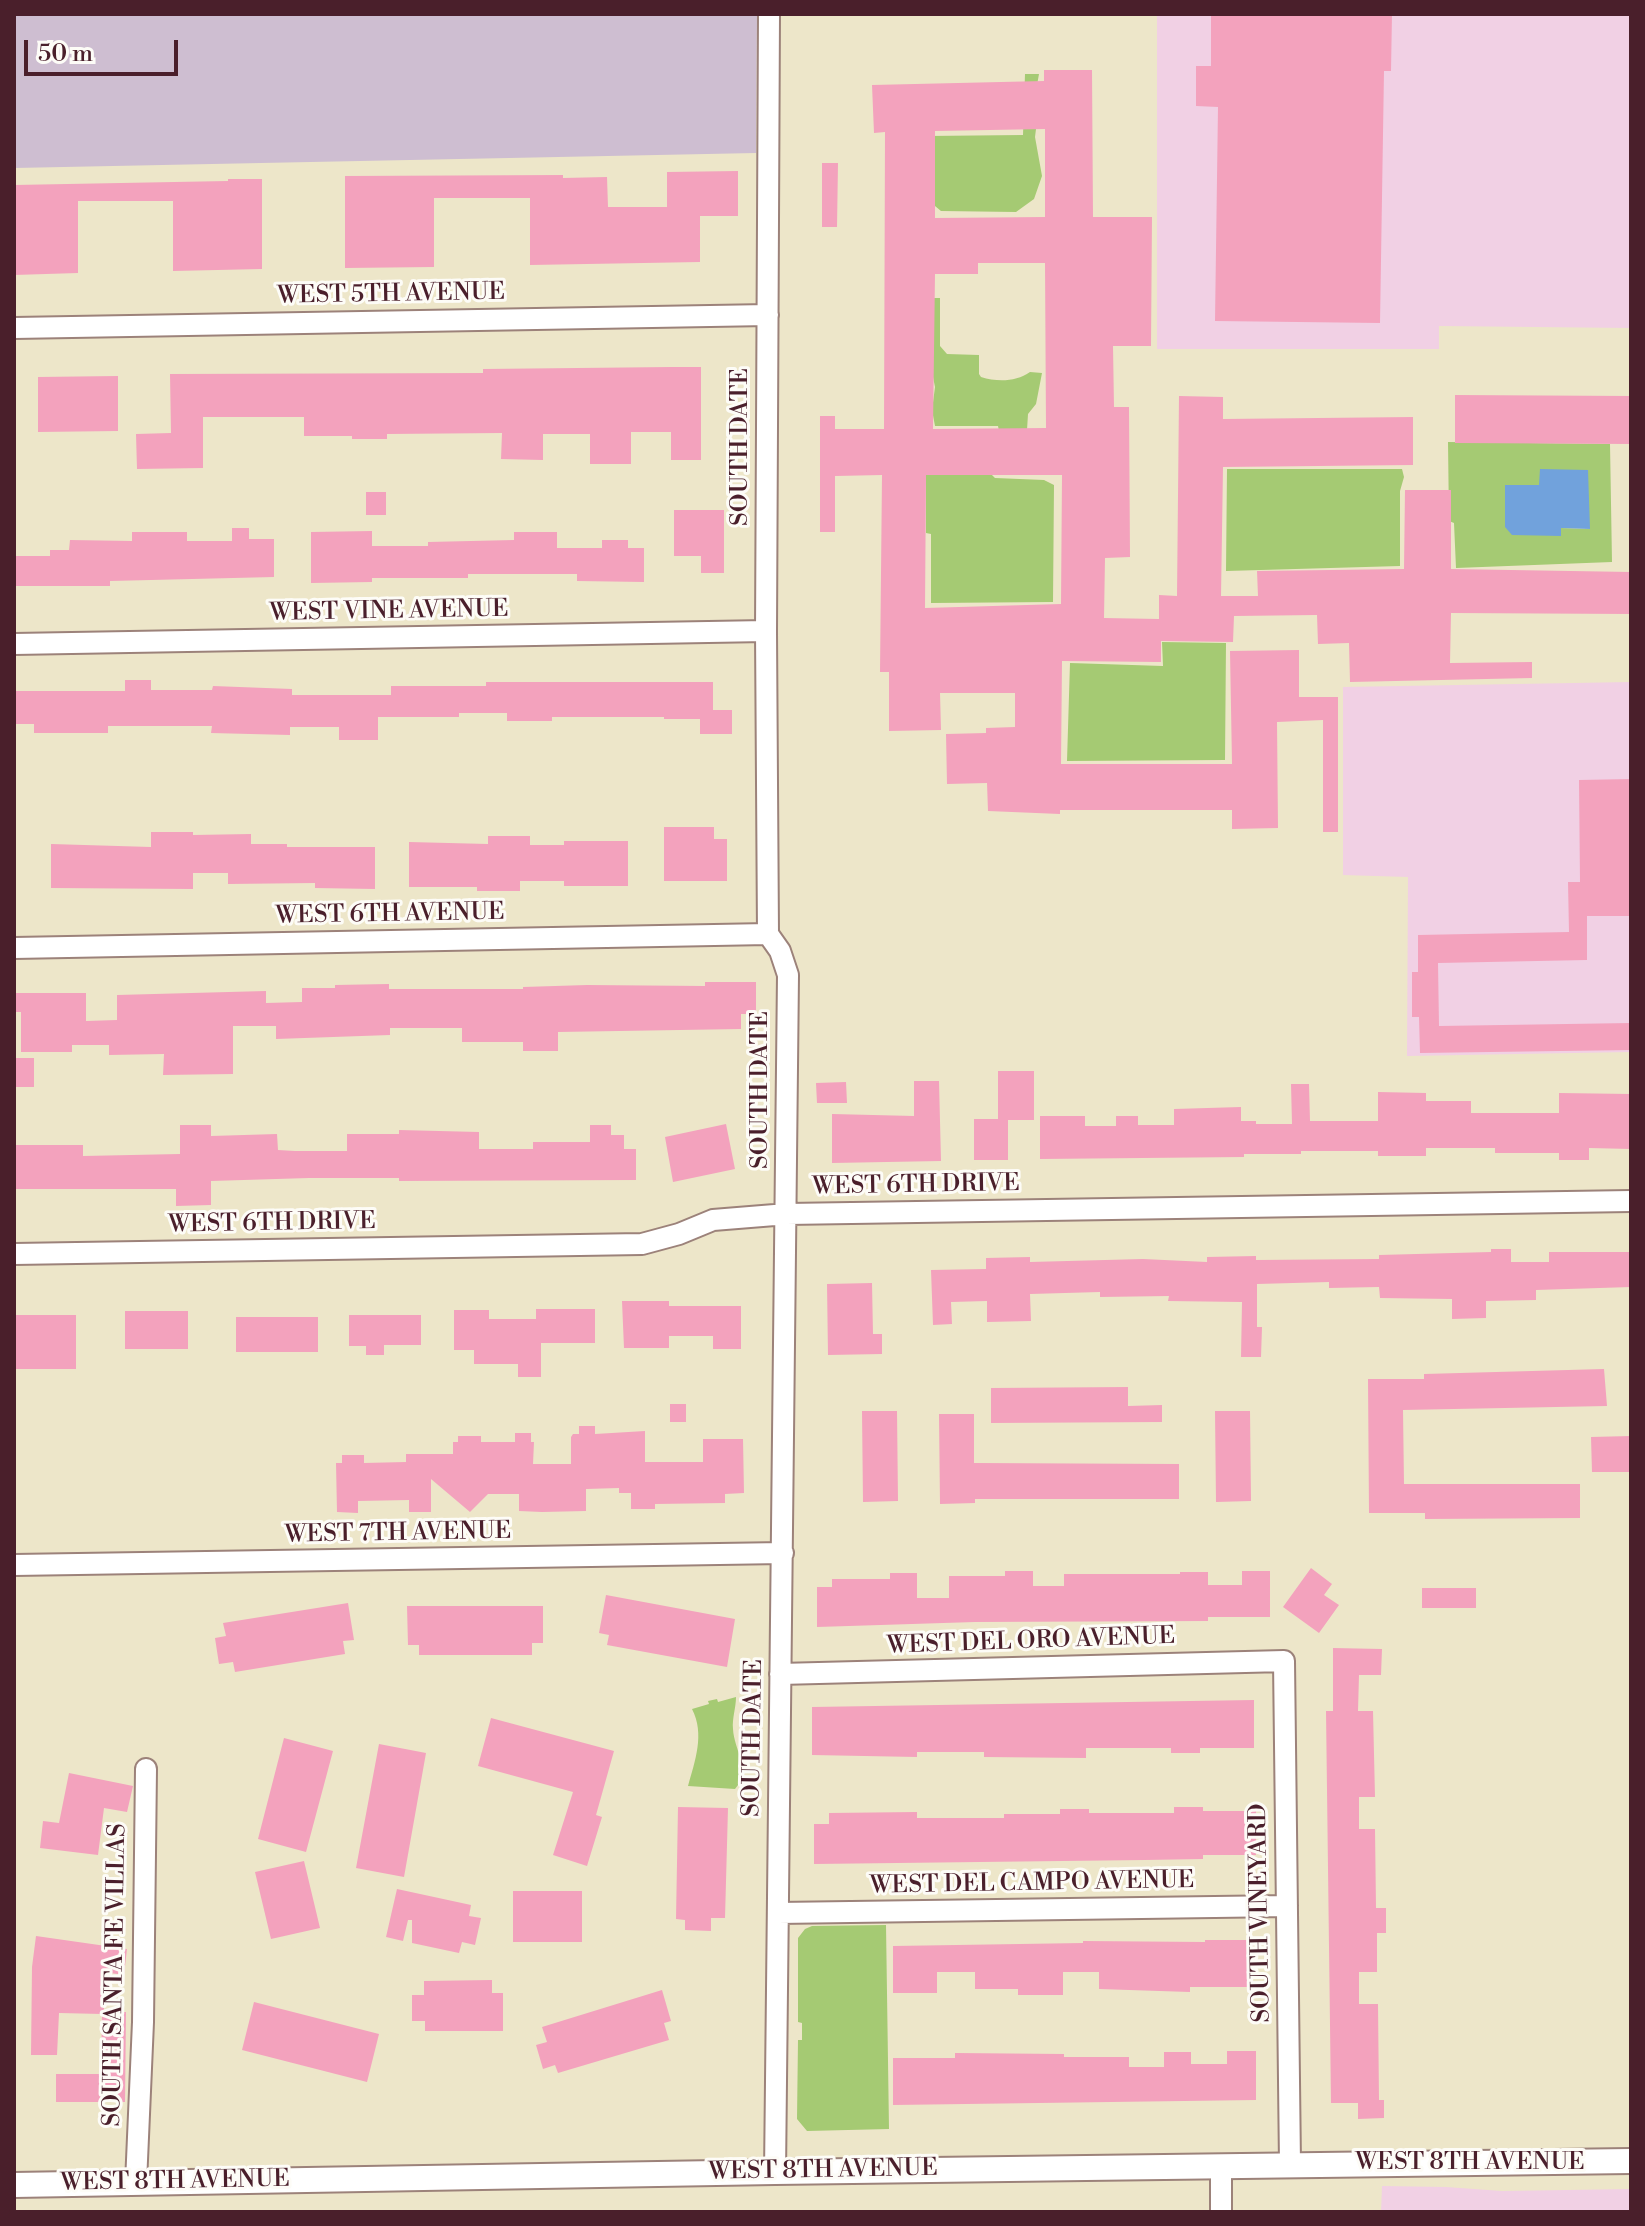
<!DOCTYPE html>
<html>
<head>
<meta charset="utf-8">
<style>
  body { margin:0 }
  #map { position:relative; width:1645px; height:2226px; overflow:hidden; background:#ede6c9; font-family:"Libre Bodoni",serif }
  canvas { display:block }
  .frame { position:absolute; inset:0; border:16px solid #4a1f2b; pointer-events:none }
  .scale { position:absolute; left:24px; top:40px; width:154px; height:36px; box-sizing:border-box; border:4px solid #4a1f2b; border-top:0; padding-left:10px; font-size:24px; line-height:28px; white-space:nowrap; color:#4a1f2b; -webkit-text-stroke:6px #fdfcf7; paint-order:stroke }
</style>
</head>
<body>
<div id="map">
<canvas width="1645" height="2226"></canvas>
<div class="frame"></div>
<div class="scale">50 m</div>
</div>
<script>
const ctx = document.querySelector('canvas').getContext('2d');
ctx.lineJoin = 'round';
function fillPath(path, color) {
  ctx.fillStyle = color;
  ctx.fill(path, 'evenodd');
}
function stroke(path, color, width, dash) {
  ctx.strokeStyle = color;
  ctx.lineWidth = width;
  ctx.lineCap = dash ? 'butt' : 'round';
  ctx.setLineDash(dash || []);
  ctx.stroke(path);
}
function drawText(font, color, halo, rows, align = 'center') {
  ctx.font = font + ' "Libre Bodoni",serif';
  ctx.lineWidth = 6;
  ctx.setLineDash([]);
  ctx.textBaseline = 'middle';
  ctx.strokeStyle = halo;
  ctx.fillStyle = color;
  for (const [text, x, y, turn = 0] of rows) {
    ctx.save();
    ctx.translate(x, y);
    ctx.rotate((+turn || 0) * Math.PI / 180);
    ctx.textAlign = isNaN(turn) ? turn : align;
    if (halo) ctx.strokeText(text, 0, 0);
    ctx.fillText(text, 0, 0);
    ctx.restore();
  }
}
const built = new Path2D(`
  M1157 14H1631V328L1439 326V349H1157Z
  M1631 682V1052L1407 1056 1408 877 1343 875V687Z
  M1382 2186 1446 2187 1502 2191 1631 2189V2212H1381Z`);
const industrial = new Path2D(`
  M14 14H757L756 153 14 168Z`);
const green = new Path2D(`
  M1025 74H1039L1035 96 1038 113 1035 137 1042 176 1034 199 1016 212 941 211 935 206 927 136 1023 135Z
  M929 298H940V346L947 354 979 355V374L981 377C997 382 1016 382 1030 372L1042 373 1036 404 1028 414 1027 430 999 431 998 426H935L932 410 935 387 931 367Z
  M1448 442 1610 444 1612 562 1456 568 1454 523 1449 521ZM1541 469 1590 529 1561 528V535L1536 534Z
  M1227 469H1402L1404 477 1400 491V566L1226 571Z
  M926 473H990L995 478 1044 480 1054 485 1053 602 931 603V534L926 533Z
  M1162 642 1226 643 1225 760 1067 761 1070 663 1163 666Z
  M736 1697C736 1708 732 1718 733 1729 734 1750 752 1771 735 1789L688 1786C695 1761 705 1734 692 1709L709 1704 708 1701 717 1699 718 1702Z
  M886 1925 889 2129 807 2131 797 2119 798 2040H802V2023L798 2022V1938L805 1929 812 1926Z`);
const water = new Path2D(`
  M1540 469 1588 470 1590 529 1561 528V536L1512 535 1505 527V485H1539Z`);
const building = new Path2D(`
  M1211 14H1392L1391 71H1384L1380 323 1215 321 1218 107 1196 106V66H1211Z
  M1044 70H1092L1093 217H1152L1151 346H1113L1114 407H1129L1130 557 1105 558 1104 618 1159 619V595L1177 596 1179 396 1223 397V419L1413 417V465L1223 467 1221 596H1258L1257 571 1404 569 1405 490H1451V569L1631 572V614L1451 613 1450 663 1532 662V678L1350 682 1349 643 1318 644 1317 615 1234 616 1233 642 1161 641V662L1062 661 1061 764H1232L1230 651 1299 650V697H1338V832H1323V720L1277 722 1278 828 1232 829V810H1060V814L988 811 987 783 947 784 946 734 986 733V728L1015 727V693H940L941 730 889 731V672H880L882 475 835 476V532H820V416H835V429H884L885 132 874 133 872 85 1044 81ZM1045 129V217L935 218V131ZM978 263H1045L1046 428 933 429 935 274H978ZM926 475H1062L1061 604 925 608Z
  M822 163H838L837 227H822Z
  M738 171V216H700V262L530 265V198H434V267L345 268V176L563 175V178L607 177 608 207H667V172Z
  M228 179H262V269L173 271V201H78V273L14 275V185L228 181Z
  M671 367H701V460H671V432H631V464H590V434H543V460L501 459 502 433 387 434V439H352V436H304V417H203V468L137 469 136 434 171 433 170 374 483 373V369Z
  M118 376V431L38 432V377Z
  M1455 395 1631 396V444L1455 443Z
  M366 492H386V515H366Z
  M674 510H724V573H701V556H674Z
  M232 528H249V539H274V577L110 581V586H14V556H50V550H69L70 540 132 541V532H187V541H232Z
  M372 531V546H428V542L514 540V532H557V548H602V540H628V548H644V582L577 581V574H468V578H372V582L311 583V532Z
  M125 680H151V690H212L213 686 292 689V695H391V686H486V682H713V710H732V734H700V719H664V717H552V721H507V713H459V717H378V740H339V727H290V735L211 733 212 726H108V733H34V724H14V691H125Z
  M1631 779V916H1587V960L1438 963 1439 1026 1631 1023V1050L1420 1053 1419 1017H1412V972H1418V935L1569 932 1568 882H1580L1579 780Z
  M664 827H714V839H727V881H664Z
  M151 832H193V835L251 834V844H287V847H375V889L315 888V883L228 884V873H193V889L51 888V844L151 847Z
  M488 836H530V845H564V841H628V886H564V881H520V891H477V887H409V842L488 844Z
  M705 982H756V1014H741V1029L558 1032V1051H523V1042H462V1028H390V1035L276 1039V1026H233V1074L163 1075 164 1054 109 1055V1045H72V1052H21V1012H14V993H86V1021L117 1020V995L266 991V1003L302 1002V988H335V985L389 984V989H523V987L587 985 705 986Z
  M14 1058H34V1087H14Z
  M998 1071H1034V1120H1008V1160H974V1119H998Z
  M914 1081H939L941 1161 832 1163V1114L914 1116Z
  M846 1082 847 1103H817L816 1083Z
  M1291 1084H1309L1310 1121H1378V1092L1426 1093V1101H1471V1113H1559V1093L1631 1094V1149L1589 1148V1160H1559V1153H1495V1148H1426V1156H1378V1151H1301V1154H1244V1157L1040 1159V1116H1085V1126H1116V1116H1138V1125H1174V1109L1241 1107V1121H1256V1124H1292Z
  M726 1124 735 1169 673 1182 665 1137Z
  M180 1125H211V1136L277 1134 278 1150 295 1151H347V1134H399V1130L479 1132V1149H533V1142H590V1125H611V1135H624V1149H636V1180L399 1181V1178H309L211 1181V1205L176 1206V1189H14V1145H83V1156L180 1154Z
  M1491 1249H1511V1262H1549V1252H1631V1287L1536 1290V1300L1486 1301V1318L1452 1319V1299L1380 1298 1379 1287 1329 1288V1282L1257 1284V1327H1262L1261 1357H1241L1242 1302 1168 1301 1169 1296 1100 1297V1292L1030 1294 1031 1321 987 1322V1301L951 1302 952 1324 933 1325 931 1270 986 1269V1258L1030 1257V1262L1143 1259 1207 1262V1257L1256 1256V1260L1379 1259V1255L1491 1252Z
  M872 1283 873 1334H882V1354L828 1355 827 1284Z
  M622 1301H669V1306H741V1349H713V1336H669V1348H624Z
  M536 1309H595V1343H541V1377H518V1364H474V1350H454V1310H489V1319H536Z
  M125 1311H188V1349H125Z
  M14 1315H76V1369H14Z
  M349 1315H421V1345H384V1355H366V1346H349Z
  M236 1317H318V1352H236Z
  M1604 1369 1607 1406 1403 1410 1404 1484H1580V1518L1425 1519V1513H1369L1368 1379H1424V1374Z
  M1128 1387V1406L1162 1405V1422L991 1423V1388Z
  M670 1404H686V1422H670Z
  M862 1411H897L898 1501 863 1502Z
  M1215 1411H1250L1251 1501 1216 1502Z
  M939 1414H974V1463L1179 1464V1499H975V1503L940 1504Z
  M579 1426H595V1434L645 1431V1462H703V1439H743L744 1493 725 1494V1503L655 1504V1509H631V1493H619V1488L586 1489V1511L542 1512 519 1511V1494H488L470 1512 431 1479V1512H409V1500L358 1501V1513L337 1512 336 1463H342V1455H364V1463L406 1462V1454H453V1442H458V1436H481V1442H515V1433H531V1442H534L533 1464H571V1437L573 1434H579Z
  M1631 1436V1472H1592L1591 1437Z
  M1311 1568 1332 1584 1324 1595 1339 1605 1319 1633 1283 1607Z
  M1005 1571H1033V1586H1064V1574H1180V1572H1208V1585H1242V1571H1270V1617H1208V1621L975 1622 817 1627V1587H832V1579H890V1573H917V1598H949V1576H1005Z
  M1422 1588H1476V1608H1422Z
  M606 1595 735 1619 727 1667 607 1645 609 1635 599 1633Z
  M348 1603 354 1640 343 1641 345 1654 235 1672 233 1662 219 1664 215 1638 226 1636 223 1623Z
  M407 1606H543V1643H532V1655H419V1645H408Z
  M1333 1648 1382 1649 1381 1675H1359L1358 1711H1373L1375 1797H1359V1829H1375L1376 1908H1386V1933H1377V1972H1359V2004H1378L1379 2100H1384V2118L1358 2119V2103H1331L1326 1711H1333Z
  M1254 1700V1748H1200V1753H1171V1748H1086V1758L984 1757V1752H917V1757L812 1755V1707Z
  M491 1718 614 1751 596 1815 602 1817 587 1866 553 1855 573 1792 478 1766Z
  M284 1738 333 1751 306 1852 258 1839Z
  M379 1744 426 1753 404 1877 356 1868Z
  M69 1773 133 1786 127 1812 104 1808 98 1855 40 1848 43 1821 59 1823Z
  M678 1807 728 1808 725 1918H711V1931L685 1930V1920L676 1919Z
  M1174 1807H1203V1811H1256V1855H1203V1859L1145 1860 814 1864V1824H829V1813L917 1812V1818H1004V1814H1060V1809H1089V1813H1174Z
  M304 1861 320 1928 271 1939 255 1872Z
  M397 1889 471 1905 469 1916 481 1918 475 1945 462 1942 459 1953 412 1943V1920H408L403 1941 386 1937Z
  M513 1891H582V1942H513Z
  M36 1936 127 1949 124 1975 104 1972V2012H126L125 2102H56V2074H101L102 2014 59 2013 57 2055H31L32 1967Z
  M1205 1940H1253V1987H1190V1992L1099 1989V1972H1063V1995H1018V1989H975V1972H937V1993H893V1946L1083 1943V1941L1205 1942Z
  M492 1980V1993H503V2031H425V2021H412V1995H424V1981Z
  M662 1990 671 2021 664 2023 669 2040 558 2073 555 2065 543 2069 536 2045 547 2042 542 2027Z
  M254 2002 379 2034 367 2082 242 2050Z
  M1227 2051H1256V2100L893 2105V2058H955V2053L1064 2054V2057H1129V2067H1164V2052H1191V2064H1227Z`);
const minor = new Path2D(`
  M769 14 766 631 768 934 780 951 788 975 775 2172
  M14 328 768 315
  M14 644 766 631
  M14 948 768 934
  M14 1254 642 1244 679 1234 713 1220 787 1214 1631 1201
  M14 1565 783 1553
  M780 1674 1284 1661 1290 2164
  M778 1913 1287 1906
  M1221 2167V2212
  M136 2183 143 2022 146 1769`);
const tertiary = new Path2D(`
  M14 2185 775 2172 1631 2161`);
const streetNames = [
  ["WEST 5TH AVENUE",391,295,-1],
  ["SOUTH DATE",741,447,-90],
  ["WEST VINE AVENUE",389,612,-1],
  ["WEST 6TH AVENUE",390,915,-1],
  ["SOUTH DATE",761,1090,-90],
  ["WEST 6TH DRIVE",916,1186,-1],
  ["WEST 6TH DRIVE",272,1224,-1],
  ["WEST 7TH AVENUE",398,1534,-1],
  ["WEST DEL ORO AVENUE",1031,1642,-2],
  ["SOUTH DATE",754,1738,-89],
  ["WEST DEL CAMPO AVENUE",1032,1884,-1],
  ["SOUTH VINEYARD",1261,1913,-91],
  ["SOUTH SANTA FE VILLAS",116,1975,-89],
  ["WEST 8TH AVENUE",1470,2163],
  ["WEST 8TH AVENUE",823,2171,-1],
  ["WEST 8TH AVENUE",175,2182,-1]
];
fillPath(built, '#f1d0e4');
fillPath(industrial, '#cebed1');
fillPath(green, '#a5ca73');
fillPath(water, '#71a2dc');
fillPath(building, '#f3a2bd');
stroke(minor, '#9c827a', 24);
stroke(tertiary, '#9c827a', 28);
stroke(minor, '#fff', 20);
stroke(tertiary, '#fff', 24);
drawText('24px', '#4a1f2b', '#fdfcf7', streetNames);
</script>
</body>
</html>
